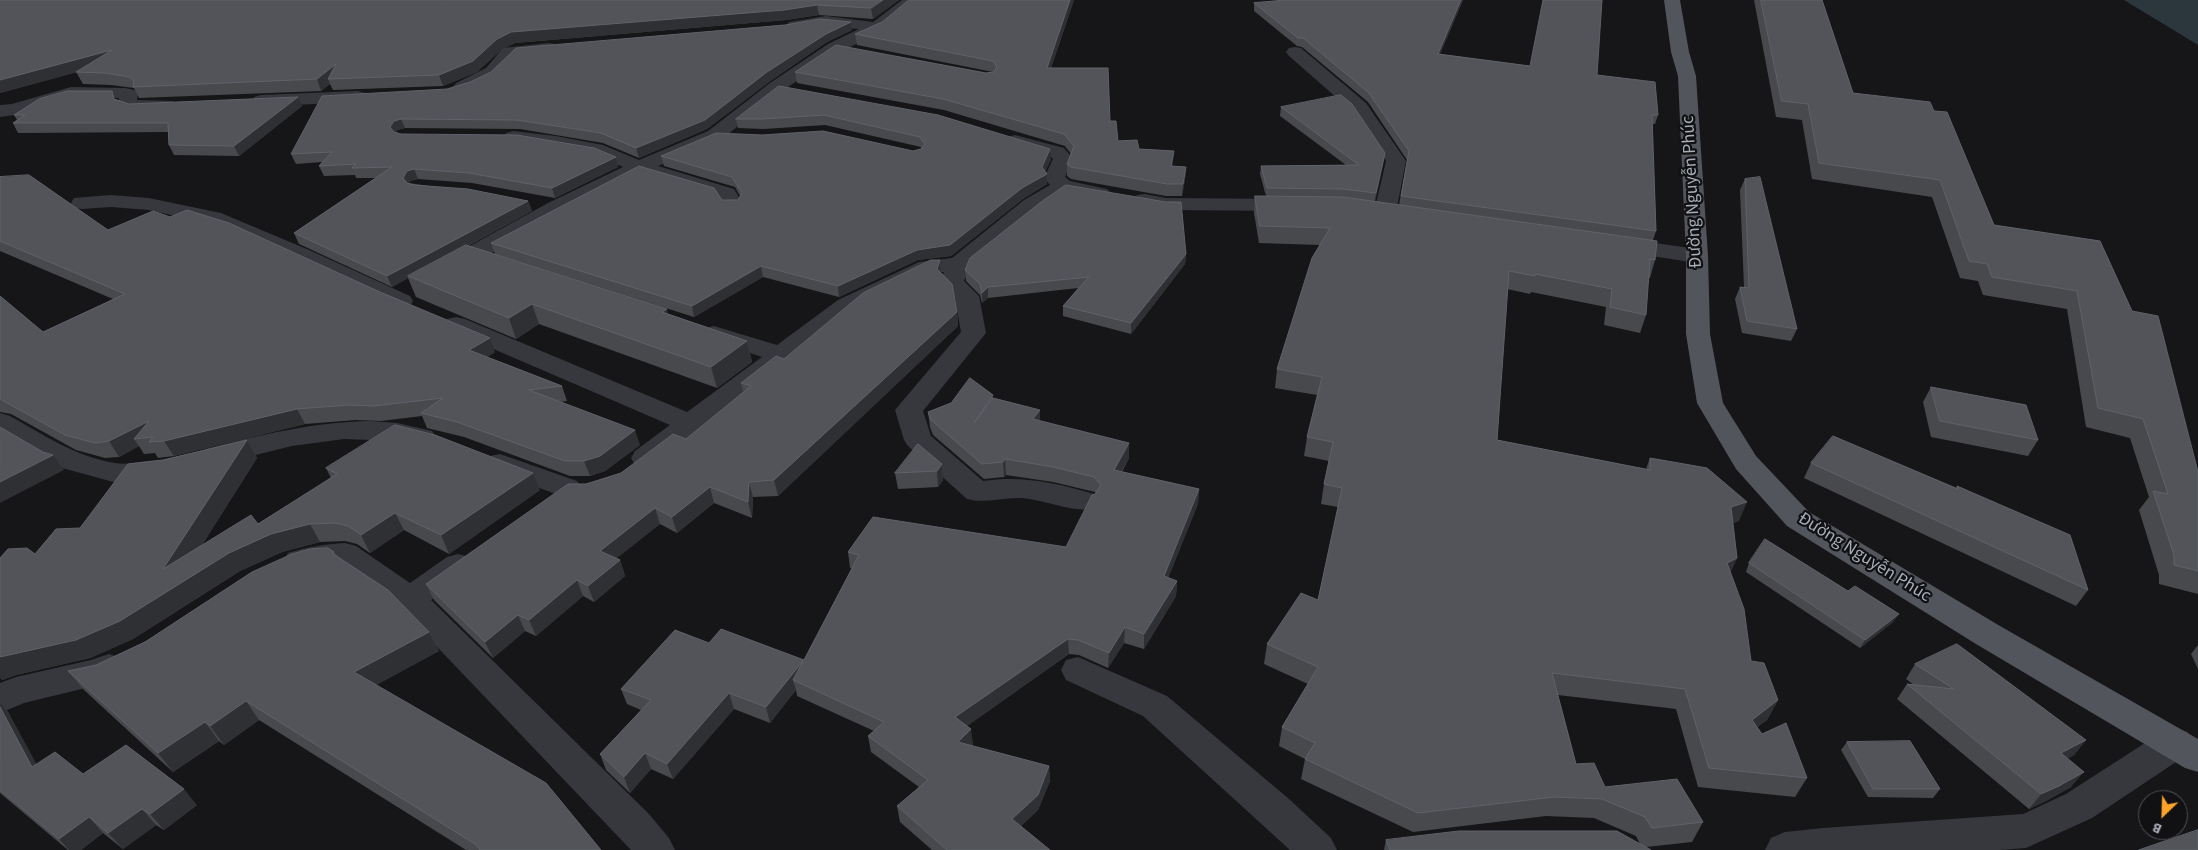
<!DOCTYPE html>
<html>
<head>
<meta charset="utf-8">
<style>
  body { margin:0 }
  #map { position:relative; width:2198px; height:850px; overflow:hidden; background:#161618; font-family:"Source Sans 3",sans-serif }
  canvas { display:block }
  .north { position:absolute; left:2138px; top:790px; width:50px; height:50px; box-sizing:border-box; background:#111113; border:1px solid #4d5055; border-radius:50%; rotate:204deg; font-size:14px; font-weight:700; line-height:20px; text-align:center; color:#a7aeb9 }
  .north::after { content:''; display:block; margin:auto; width:18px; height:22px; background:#fda329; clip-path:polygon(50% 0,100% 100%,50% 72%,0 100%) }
</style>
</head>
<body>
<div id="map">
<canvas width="2198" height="850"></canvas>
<div class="north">B</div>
</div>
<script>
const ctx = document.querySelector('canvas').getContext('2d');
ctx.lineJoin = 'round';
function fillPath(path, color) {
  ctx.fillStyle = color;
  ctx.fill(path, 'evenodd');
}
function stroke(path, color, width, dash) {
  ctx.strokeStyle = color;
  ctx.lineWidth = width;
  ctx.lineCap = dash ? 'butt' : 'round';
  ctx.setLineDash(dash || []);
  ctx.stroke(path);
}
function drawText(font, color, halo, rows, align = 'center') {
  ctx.font = font + ' "Source Sans 3",sans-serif';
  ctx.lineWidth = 4.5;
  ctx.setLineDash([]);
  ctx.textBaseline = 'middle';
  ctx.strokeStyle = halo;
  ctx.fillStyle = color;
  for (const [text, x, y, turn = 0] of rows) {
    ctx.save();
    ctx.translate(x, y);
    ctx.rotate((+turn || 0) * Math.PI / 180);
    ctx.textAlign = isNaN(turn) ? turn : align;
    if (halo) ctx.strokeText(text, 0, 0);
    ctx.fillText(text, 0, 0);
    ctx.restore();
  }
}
const water = new Path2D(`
  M2124 0H2198V45Z`);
const minor = new Path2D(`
  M902 0H920L882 31 840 52 782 91 722 139 658 166 734 189 743 204 740 209 732 210 724 209 718 197 641 174 566 212 455 273 447 275 439 273 435 268 439 263 550 202 623 167 597 156 506 141 503 137 506 133 513 131 556 136 603 145 639 160 708 131 770 83 828 44 859 29 826 26 795 30 789 28 787 25 789 22 826 16 873 22Z
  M548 43 554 44 557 48 554 52 514 57C508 62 505 70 499 75 491 83 466 93 456 91L453 87 456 83 486 68 503 48Z
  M1295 47 1301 48 1366 103 1406 161 1396 212 1393 217 1385 218 1377 217 1374 212 1386 161 1352 111 1289 56 1286 52 1289 48Z
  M71 87 125 88 135 90 138 94 137 100 173 101 175 105 173 109C158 112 127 117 118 103L119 98H72L21 114 0 117V105L12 104Z
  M358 91 365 93 367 97 365 101 261 107 254 105 252 101 254 97 261 95Z
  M1015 135 1064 148 1073 159 1065 177 1070 181 1107 189 1111 193 1107 197 1100 199 1066 193 1040 210 969 267 964 281 979 296 986 333 923 411 931 436 983 481C1022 475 1057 483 1094 494L1099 501 1094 508C1074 514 1044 499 1021 498 1003 497 984 504 967 499L908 446 904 440 895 410 961 332 955 298 940 282 944 272 932 273 856 310 655 465 645 467 635 465 631 458 635 451 670 425 447 329 444 324 447 319 456 317 465 319 687 412 762 357 705 338 702 333 705 328 714 326 777 345 838 300 919 262 952 258 1024 200 1050 185 1044 178 1053 159 1050 156 1008 145 1005 141 1008 137Z
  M1145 194 1166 198 1292 199 1300 200 1303 205 1300 210 1292 211 1166 210 1137 205 1134 200 1137 195Z
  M111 195 149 198 221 213 309 250 410 296 413 301 410 306 401 308 392 306 293 260 206 223 149 210 111 207 82 209 74 208 71 203 74 198Z
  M1620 238 1697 249 1705 251 1708 256 1705 261 1697 263 1612 250 1609 245 1612 240Z
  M0 413 10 416C44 435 76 457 115 463 133 466 151 457 169 462L173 469 169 476 117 483 55 466 0 434Z
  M371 421 397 423 432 431 436 437 432 443 422 446 397 441 344 439 292 446 215 465 205 463 201 456 205 449C260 435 314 422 371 421Z
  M500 454 577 481 582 488 577 495 567 498 490 470 486 463 490 456Z
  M345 543 356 546 410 583 447 557 458 554 469 557 474 565 469 573 431 600 649 814 669 838 675 850H631L399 607 339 565 320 566 299 572 288 569 283 561 288 553C307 547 325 544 345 543Z
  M109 654 121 658 126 667 121 676 98 685 24 703 0 713V683L16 677 91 660Z
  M1078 657 1167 696 1289 799 1331 838 1337 850H1290L1143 716 1066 680 1061 670 1066 660Z
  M2175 728 2188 732 2193 743 2188 754 2092 818 2026 848 2000 850H1765L1771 838 1785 832 1823 828 2023 814 2066 794 2162 732Z`);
const primary = new Path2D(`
  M1664 0H1680L1689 52 1696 76 1708 256 1710 334 1723 403 1756 456 1809 512 2000 626 2198 739V772L2185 768 1976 644 1787 526 1736 469 1697 403 1686 334V256L1678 76 1671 52Z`);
const wall = new Path2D(`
  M0 0H899L873 19 819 15 786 20 515 43 501 50 477 72 443 86 333 90 330 84 321 91 139 98 134 88 111 85 83 84 76 72H77L0 93Z
  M909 0H1074L1051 68 1110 121 1118 141 1139 149 1174 151 1172 166 1186 167 1185 179 1182 196H1166L1071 179 1067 176V164L1071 154 1065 146 944 110 797 83 795 72 986 73 993 72 857 45 855 34 882 22Z
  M1286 0H1463L1440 54 1597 75 1658 115 1655 124H1652L1656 231 1653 240 1655 260 1650 278H1648L1646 315 1640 333 1604 325 1606 307 1531 292 1530 294 1507 289 1497 440 1646 469 1650 458 1739 521 1733 523 1737 558 1730 573 1751 661 1778 700 1767 720 1757 727 1762 734 1807 778 1795 797 1698 787 1676 709 1558 695 1576 764 1605 787 1703 822 1692 842 1646 847 1651 850H1384L1386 840 1640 844 1636 836 1594 818 1546 816 1413 832 1301 779 1305 759 1279 746 1282 727 1308 684 1264 664 1267 644 1318 600 1338 507 1321 504 1324 484 1329 461 1304 456 1307 437 1317 395 1275 388 1277 369 1320 245 1259 243 1254 213 1255 196H1266L1260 174 1261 166 1346 165 1280 116 1281 107 1385 153 1375 201 1399 205 1407 160 1368 102 1302 47 1297 46 1254 11V3Z
  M1754 0H1822L1853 93 1934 111 1994 225 2100 241 2198 472V594L2159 584V575L2139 510 2149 497 2130 438 2086 427 2067 309 1983 295 1978 281 1960 278 1932 197 1812 179 1802 120 1776 117Z
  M851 22 852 30 827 42 769 82 707 129 639 158 603 143 520 129 405 128 397 130 396 133 401 134 616 157 618 167 555 198 472 183 418 179 410 181 409 183 528 201 532 211 468 246 747 341 752 362 717 388 539 324 516 339 416 297 408 278 392 287 299 244 294 233 376 178H356L355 175 324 176 319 166 322 162 296 164 291 154 447 89Z
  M779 86 1051 159 1045 172 1047 184 1023 199 951 256 918 260 839 297 763 277 694 317 495 254 491 243 722 200H738L740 196 735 187 664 166 661 156 913 151 921 149V147L825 125 764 129 738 128 736 119Z
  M117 100 129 104 302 106 239 156 174 155 169 145 168 132 18 133 13 123 17 120 14 115Z
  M0 177 108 230 495 352 487 357 562 386 567 401 560 402 640 445 605 471 590 476H570L464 437 427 428 422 416 381 421 356 420 305 424 174 456 158 458 155 453 144 454 139 446 119 457 105 458 76 450 11 414 0 412V296L43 332 113 299 0 251Z
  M1745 179 1797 329 1791 341 1742 333 1735 299 1740 287H1744L1740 190Z
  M1186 254 1185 264 1131 334 1063 316V306L1078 288 988 298 982 303 980 295 966 281 965 270Z
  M940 260 941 273 957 312 958 326 778 496 753 497 752 518 714 503 677 533 660 524 616 558 620 560 625 576 594 602 583 596 536 636 525 631 493 658 434 600 426 584 586 484 621 473 686 439 743 392 741 383 784 359Z
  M1931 387 2038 440 2028 456 1931 437 1923 402Z
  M993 395V398L1040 421 1129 458 1122 472 1199 489 1198 504 1168 578 1177 581 1176 596 1144 649 1124 643 1108 668 1079 655 1069 654 967 726 973 744 972 746 1049 766 1050 781 1038 810 1021 826 1050 850H932L900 822 897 806 919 787 871 752 868 736 874 731 797 696 796 690 770 723 734 709 673 779 651 769 630 793 606 770 600 754 641 710 627 704 621 689 709 643 804 660 852 568H850L848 552 1066 547 1096 494 1095 492 1053 482 1006 475 1004 477 984 479 933 435 930 427 928 412Z
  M247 440 257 458 202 545 258 524 331 478 326 468 540 490 449 554 404 530 370 553 357 544 345 541 320 542 282 552 240 571 133 639 90 658 16 675 2 680 35 554 80 528 163 460Z
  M1811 463 1956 488 1957 486 2088 590 2076 606 1804 478Z
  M942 464 943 480 938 487 898 489 895 473Z
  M334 552 336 555 429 632 439 651 376 685 601 850H466L259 720 224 745 219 741 173 772 84 690 68 671 96 665Z
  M1749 563 1893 622 1860 648 1746 572Z
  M2198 645V669L2191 654Z
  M1915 664 2086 740 2074 755 2067 759 2071 787 2046 801 2029 809 1897 699 1907 684 1914 685 1906 679Z
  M0 702 8 712 36 764 83 774 197 805 164 830 156 825 123 849 103 833 81 850H68L0 793Z
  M1847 742 1940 789 1933 798 1868 797 1841 750Z`);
const shadedWall = new Path2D(`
  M883 0H899L873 19 871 8Z
  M1070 0H1074L1047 79V68Z
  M1461 0H1463L1437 62 1438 54Z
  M817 5 819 15 786 20 515 43 501 50 477 72 443 86 439 75 497 39 511 32Z
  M851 22 852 30 827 42 769 82 707 129 639 158 636 148 767 72 826 34Z
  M112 50 118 61 0 93V80Z
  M336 64 328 79 330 84 321 91 317 79Z
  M298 97 302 106 239 156 234 146Z
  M401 119 405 128 397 130 394 137 390 127 394 121Z
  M1050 149 1051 159 1043 177 1047 174V184L1023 199 951 256 918 260 839 297 838 286 1042 167Z
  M1174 151 1173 163 1170 178 1171 166Z
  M1385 153 1384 161 1375 202 1376 193Z
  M616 157 618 167 555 198 552 188Z
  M1186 167 1185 179 1182 196 1183 184Z
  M414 169 418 179 410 181 406 188 403 178 407 171Z
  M528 201 532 211 410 277 408 276V278L392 287 387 276Z
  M1186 254 1185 264 1131 334V323Z
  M940 260 941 274 937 269Z
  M761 266 763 277 694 317 692 306Z
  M988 287V298L982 303V293Z
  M532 304 539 324 516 339 509 318Z
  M667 309 672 330 662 312Z
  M957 312 958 326 778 496 774 480Z
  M490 338 495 352 475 365 469 350Z
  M747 341 752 362 717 388 711 367Z
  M297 409 305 424 174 456 164 441Z
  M1040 410V424L1033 419Z
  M149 421 153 437 134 439 139 446 119 457 109 441Z
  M635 430 640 445 605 471 590 476 584 461Z
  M247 440 257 458 176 586 229 553 271 534 310 524 320 542 282 552 240 571 133 639 90 658 16 675 2 680 0 678V657L163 569Z
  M1129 443V458L1114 485V470Z
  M53 455 64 470 0 503V482Z
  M1005 459 1006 475 1004 477 1003 462Z
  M942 464 943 480 938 487 937 471Z
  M533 473 540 490 449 554 441 535Z
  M749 482 753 497 752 518 748 502Z
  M710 487 714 503 677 533 672 517Z
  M1199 489 1198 504 1163 591 1164 576Z
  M1747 502 1739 521 1722 527 1731 507Z
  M655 508 660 524 606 567 600 551Z
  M395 513 404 530 370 553 361 535Z
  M1737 558 1728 577 1727 563Z
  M620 560 625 576 594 602 588 586Z
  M577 580 583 596 536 636 529 620Z
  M1177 581 1176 596 1144 649V634Z
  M1899 614 1893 622 1860 648 1865 640Z
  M518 615 525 631 493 658 485 642Z
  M1125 627 1124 643 1108 668 1109 653Z
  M429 632 439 651 365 691 354 672Z
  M1068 639 1069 654 957 733 955 717Z
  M803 661 793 680 796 690 770 723 766 707Z
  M729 693 734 709 673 779 667 764Z
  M1778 700 1767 720 1742 739 1752 720Z
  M246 701 259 720 224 745 210 726Z
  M0 702 8 712 47 783 32 767 0 707Z
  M205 722 219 741 173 772 158 753Z
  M971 729 973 744 960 758 958 742Z
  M2086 740 2074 755 2048 769 2061 753Z
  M645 753 651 769 630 793 624 777Z
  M1049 766 1050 781 1038 810 1013 834 1012 819Z
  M2084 772 2071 787 2046 801 2029 809 2041 794Z
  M184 789 197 805 164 830 150 814Z
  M142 809 156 825 123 849 108 833Z
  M89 817 103 833 81 850H69L59 839Z`);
const building = new Path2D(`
  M0 0H883L871 8 817 5 784 10 511 32 497 39 473 61 439 75 328 79 336 64 317 79 133 87 134 81 129 77 105 73 76 72 112 50 0 80Z
  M909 0H1070L1047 68H1108L1110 121H1116L1118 141 1137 140 1139 149 1174 151 1171 166 1186 167 1183 184H1167L1071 167 1067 164 1074 146 1064 134 943 99 795 72 836 45 986 73 994 72 997 67 993 61 855 34 882 22Z
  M1286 0H1461L1438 54 1530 66 1543 0H1602L1597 75 1655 82 1658 115H1652L1656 231 1401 196 1409 151 1369 93 1303 38H1298L1254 3Z
  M1761 0H1822L1853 93 1930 102 1934 111 1947 112 1994 225 2100 241 2132 311 2158 316 2198 472V571L2174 565V555L2153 491 2168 494 2143 419 2098 408 2077 291 1992 277 1987 264 1969 261 1940 180 1819 163 1808 104 1782 101Z
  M820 19 851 22 826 34 767 72 705 120 636 148 601 133 517 120 401 119 394 121 390 127 394 132 401 134 517 135 594 148 616 157 552 188 469 173 414 169 407 171 403 178 407 183 414 185 468 189 528 201 387 276 294 233 392 167 352 168 356 164 319 166 332 152 291 154 322 96 447 89 470 82 491 72 516 48 785 25Z
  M779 86 938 115 1050 149 1042 167 1047 174 1022 188 950 245 917 250 838 286 761 266 692 306 491 243 639 166 714 188 722 200H738L742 193 732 177 661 156 716 133 762 135 823 131 913 151 921 149 925 144 920 137 824 115 762 119H736Z
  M67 91H112L114 99 129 104 298 97 234 146 169 145 168 123H13L25 115H14L39 99Z
  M1341 95 1352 104 1385 153 1376 193 1342 189 1267 188 1261 166 1359 165 1281 107Z
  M29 175 108 230 153 211 170 217 187 210 229 223 380 292 490 338 469 350 562 386 529 390 635 430 600 456 584 461H565L457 422 421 413 443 398 374 406 349 405 297 409 164 441 149 442 153 437 134 439 149 421 109 441 95 443 65 435 0 399V296L43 332 125 294 0 241V177Z
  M1760 177 1797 329 1747 321 1740 287 1749 288 1745 179Z
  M1066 185 1166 202H1181L1186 254 1131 323 1063 306 1089 277 988 287 982 293 980 284 965 270 970 258 1041 202Z
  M1255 196 1343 197 1657 241 1655 260 1650 259 1646 315 1610 307 1612 289 1535 274V276L1509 271 1497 440 1650 470V458L1707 468 1747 502 1731 507 1737 558 1727 563 1744 609 1751 661 1764 663 1778 700 1752 720 1762 734 1786 723 1807 778 1709 768 1685 689 1552 673 1576 764 1594 763 1605 787 1677 779 1703 822 1652 828 1645 817 1602 799 1554 797 1418 813 1305 759 1315 743 1282 727 1318 667 1267 644 1301 593 1318 600 1342 488 1324 484 1333 442 1307 437 1322 377 1277 369 1312 258 1330 228 1260 226Z
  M466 245 667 309 662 312 747 341 711 367 532 304 509 318 408 276Z
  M931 260H940L937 269 952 284 957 312 774 480 749 482 748 502 710 487 672 517 655 508 600 551 620 560 588 586 577 580 529 620 518 615 485 642 426 584 568 484H586L621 473 673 434 686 439 751 386 741 383 776 356 784 359 863 293Z
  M970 378 993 395 974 423 993 398 1040 410 1033 419 1129 443 1114 470 1199 489 1164 576 1177 581 1144 634 1125 627 1109 653 1078 640 1068 639 955 717 971 729 958 742 1049 766 1038 795 1012 819 1050 850H947L897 806 928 780 868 736 884 722 793 680 803 661 766 707 729 693 667 764 645 753 624 777 600 754 651 700 621 689 675 630 709 643 721 629 804 660 859 555 848 552 873 517 1066 547 1092 495 1095 494 1101 485 1094 477 1053 467 1005 459 1003 462 982 464 931 420 928 412 951 403Z
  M1931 387 2026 405 2038 440 1940 421Z
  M395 425 435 435 533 473 441 535 395 513 361 535 348 526 335 523 310 524 271 534 229 553 120 621 76 640 0 657V558L8 549 27 548 35 554 56 529 80 528 128 464 163 460 247 440 163 569 251 515 258 524 337 474 326 468Z
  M0 427 43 452 53 455 0 482Z
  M1833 436 1958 489 1957 486 2070 535 2088 590 1811 463Z
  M918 444 942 464 937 471 895 473Z
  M1765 539 1848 591 1855 586 1899 614 1865 640 1749 563Z
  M328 548 334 552 332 553 388 590 429 632 354 672 546 783 601 850H480L475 844 246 701 210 726 205 722 158 753 68 671 96 665 145 642 252 572 292 554 310 549Z
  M1957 644 2086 740 2061 753 2084 772 2059 786 2041 794 1907 684 1954 689 1915 664Z
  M0 707 32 767 55 752 83 774 126 745 184 789 150 814 142 809 108 833 89 817 59 839 0 790Z
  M1910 741 1940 789H1873L1847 742Z
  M2198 830V850H2139Z
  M1459 831H1617L1651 850H1390L1386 840Z`);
const streetNames = [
  ["Đường Nguyễn Phúc",1693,192,-93],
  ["Đường Nguyễn Phúc",1864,558,32]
];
fillPath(water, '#2b363d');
fillPath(minor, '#36383d');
fillPath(primary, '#52555c');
fillPath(wall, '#47494d');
fillPath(shadedWall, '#2f3033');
fillPath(building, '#525459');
stroke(building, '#5f6268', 1);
drawText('18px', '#a7aeb9', '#111113', streetNames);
</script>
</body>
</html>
